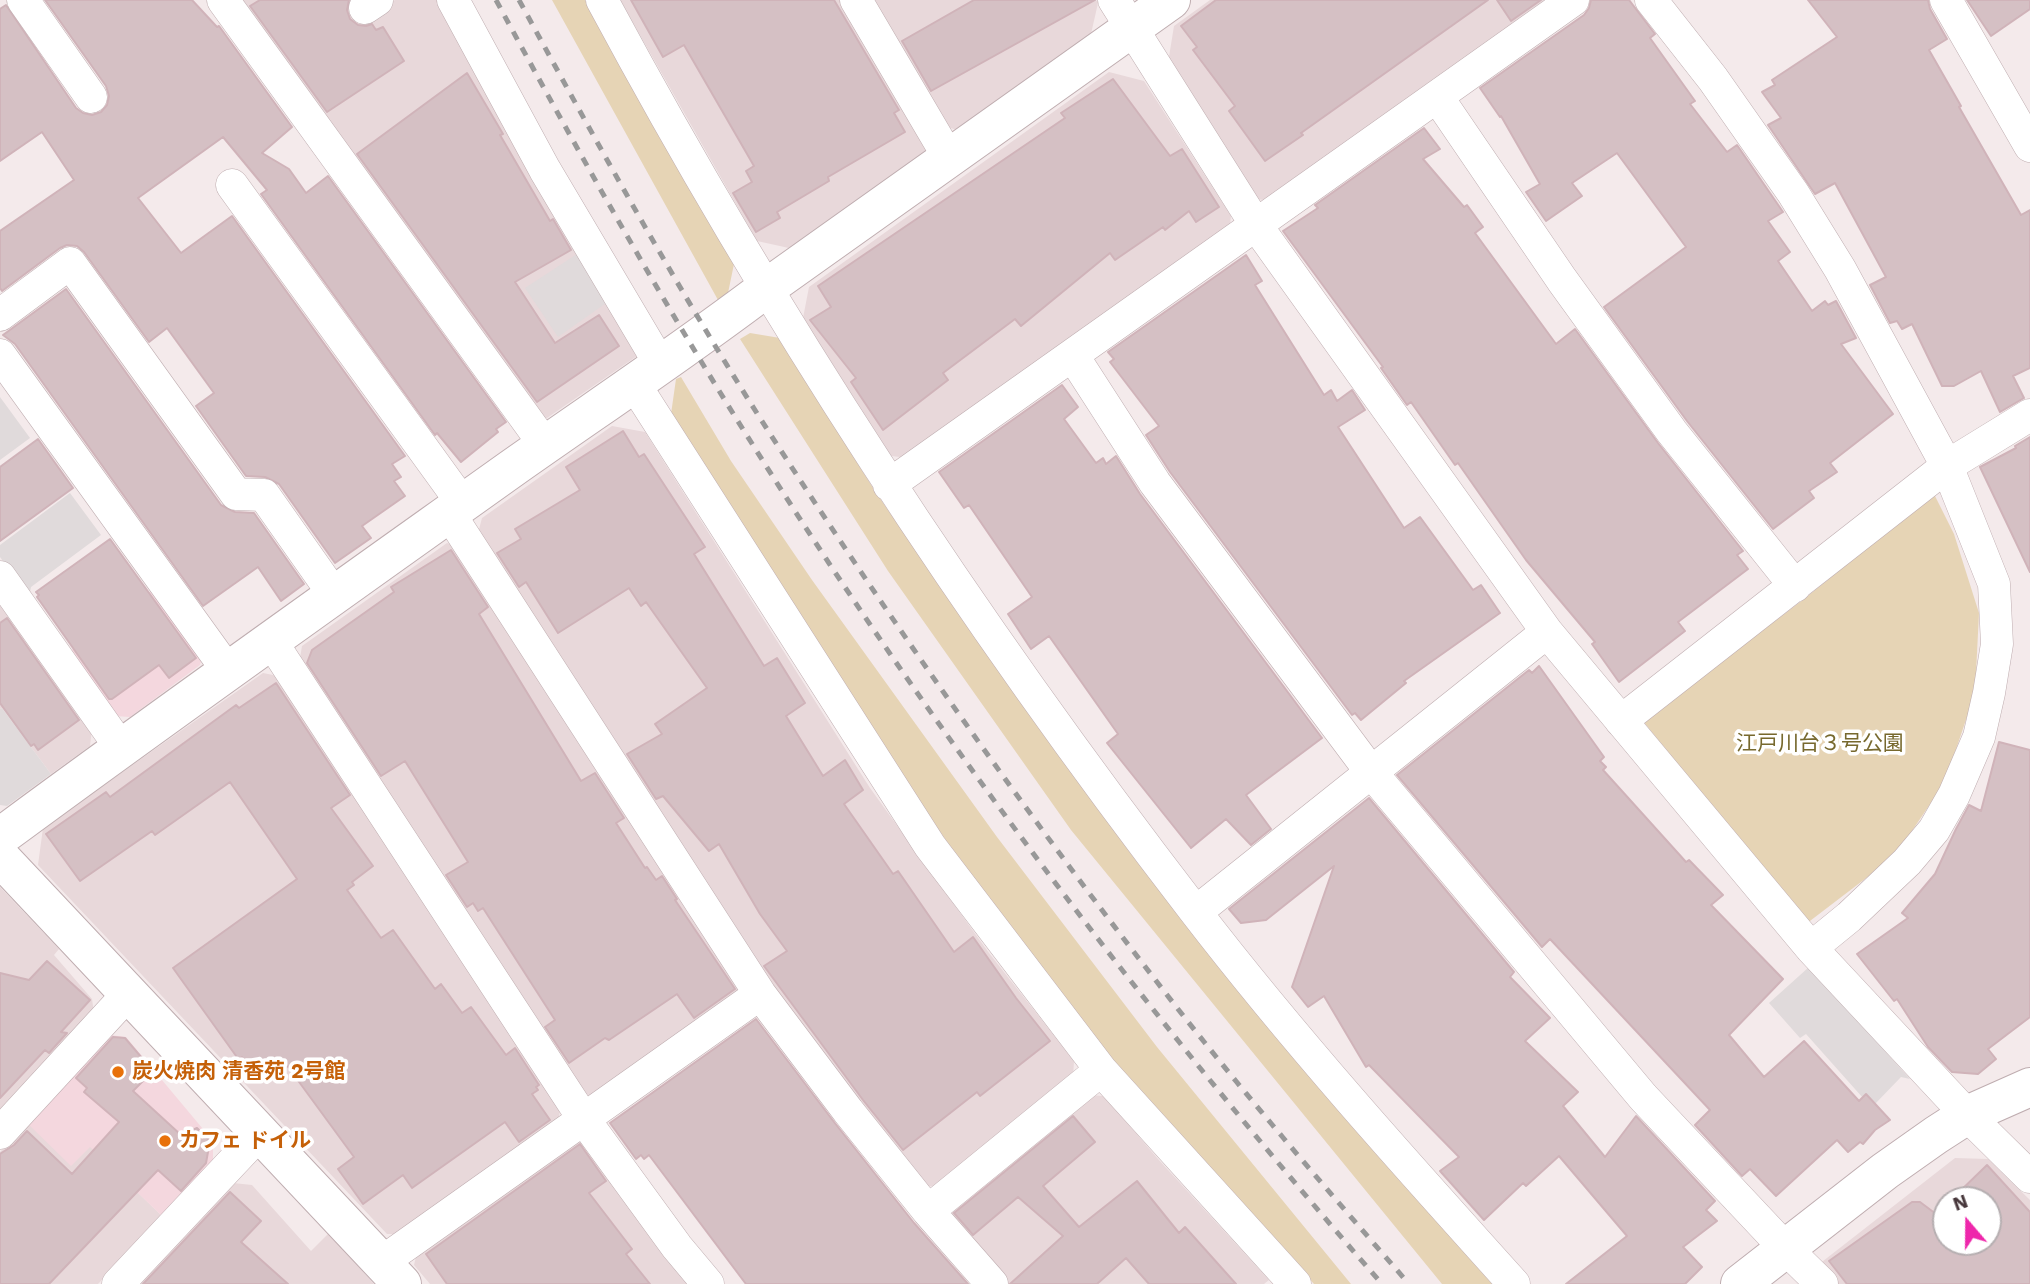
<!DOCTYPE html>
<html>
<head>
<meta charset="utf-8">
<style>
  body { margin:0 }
  #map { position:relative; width:2030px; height:1284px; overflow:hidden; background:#f4eaeb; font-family:"Work Sans",sans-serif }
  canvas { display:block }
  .north { position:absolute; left:1932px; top:1186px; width:70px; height:70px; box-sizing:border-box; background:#fff; border:2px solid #b6afb1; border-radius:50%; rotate:340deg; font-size:19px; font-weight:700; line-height:28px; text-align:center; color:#48383c }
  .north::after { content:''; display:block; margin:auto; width:24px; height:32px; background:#ee27ab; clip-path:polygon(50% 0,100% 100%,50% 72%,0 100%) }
</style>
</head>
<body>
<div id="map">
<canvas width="2030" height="1284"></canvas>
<div class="north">N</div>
</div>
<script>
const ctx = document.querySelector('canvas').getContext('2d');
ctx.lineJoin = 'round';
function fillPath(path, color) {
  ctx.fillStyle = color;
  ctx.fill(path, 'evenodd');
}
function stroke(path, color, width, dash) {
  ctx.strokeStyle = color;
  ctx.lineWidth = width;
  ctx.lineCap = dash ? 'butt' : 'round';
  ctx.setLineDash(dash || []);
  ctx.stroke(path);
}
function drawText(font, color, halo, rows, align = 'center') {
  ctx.font = font + ' "Work Sans","Noto Sans JP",sans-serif';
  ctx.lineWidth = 7;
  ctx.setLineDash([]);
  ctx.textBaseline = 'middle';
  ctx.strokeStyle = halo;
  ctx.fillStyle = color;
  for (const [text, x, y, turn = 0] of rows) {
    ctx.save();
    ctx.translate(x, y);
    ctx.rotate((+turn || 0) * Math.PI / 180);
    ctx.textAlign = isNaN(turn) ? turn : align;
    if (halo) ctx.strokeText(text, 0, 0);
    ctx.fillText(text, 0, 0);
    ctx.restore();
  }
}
const residential = new Path2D(`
  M233 0H360L370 15 395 0H438L637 356 547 418 534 417Z
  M620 0H844L927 141 925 154 789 248 757 241Z
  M869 0H1096L1098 3 1091 34 957 130 944 126Z
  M1210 0H1554L1273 201 1256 199 1168 63 1174 26Z
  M1109 72 1144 81 1231 216 1229 233 909 458 891 456 803 318 809 287Z
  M612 426 645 432 870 788 989 953 1074 1061 1073 1078 937 1187 920 1185 794 1021 477 537 482 518Z
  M447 543 458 546 739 976 738 994 595 1096 578 1093 299 664 302 646Z
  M0 602 92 728 90 746 51 774 2 708 0 709Z
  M263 673 283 677 561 1106 558 1121 400 1234H387L38 865 43 828Z
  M0 887 59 949 54 955 92 999 94 1013 0 1114Z
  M1086 1095 1104 1096 1158 1159 1269 1280 1264 1284H1005L949 1220 951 1203Z
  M27 1123 90 1146 162 1216 98 1284H0V1152Z
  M573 1139 587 1140 693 1284H430L414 1265 418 1249Z
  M1955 1158 1988 1159 2030 1200V1284H1838L1818 1265ZM1946 1200H1988V1242H1946Z
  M233 1183 252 1185 311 1251 329 1233 374 1284H140Z`);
const commercial = new Path2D(`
  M156 587 203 653 200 665 130 717 115 716 69 652Z
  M110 1035 126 1037 213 1141V1162L162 1216 90 1147 71 1166 27 1123Z`);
const green = new Path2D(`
  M552 0H585L734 264 728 293 718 300Z
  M750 333 780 338 873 488 965 623 1134 858 1324 1092 1492 1284H1442L1071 830 888 571 740 339Z
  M681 377 731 461 812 580 997 837 1157 1047 1351 1284H1314L1135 1088 980 889 915 796 671 414 676 379Z
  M1934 494 1954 534 1979 613 1975 693 1945 782 1895 856 1806 924 1643 721 1804 599Z`);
const parking = new Path2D(`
  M580 252 609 301 558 337 525 288Z
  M0 397 30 438 0 460Z
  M70 493 101 535 31 587 29 597 0 557V545Z
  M2 708 51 774 7 806 0 805V709Z
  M1809 967 1910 1079 1901 1077 1875 1104 1866 1095 1863 1098 1806 1034 1800 1038 1769 1003Z`);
const building = new Path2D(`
  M45 0H192L217 27 219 26 292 127 262 153 289 169 306 193 328 176 506 422 496 429 498 432 461 462 437 433 435 435 261 194 267 190 223 137 138 198 181 253 232 216 405 456 392 464 401 477 394 481 405 496 362 526 371 538 335 563 279 484 265 477 246 476 196 406 214 393 167 328 149 342 84 252 77 246 67 245 60 248 2 291 0 288V231L74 180 42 132 0 161V9L6 5 76 108 83 113 92 115 101 112 107 105 109 96 106 86Z
  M260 0H349L347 10 350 19 358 25 366 26 372 24 376 30 383 27 404 61 327 112 250 6Z
  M631 0H834L899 110 894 113 905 132 828 177 829 181 777 212 780 218 756 232 733 193 752 182 746 171 754 166 684 45 663 57Z
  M974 0H1095L931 91 902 41Z
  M1216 0H1488L1301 133 1303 135 1265 161 1229 111 1235 106 1193 50 1197 47 1181 26Z
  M1497 0H1541L1511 21Z
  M1591 0H1629L1655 34 1650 38 1695 101 1690 104 1727 152 1737 145 1783 212 1768 221 1790 252 1778 261 1812 311 1825 301 1828 305 1836 301 1856 338 1841 344 1893 414 1830 463 1837 472 1809 491 1814 498 1773 529 1687 421 1604 307 1686 247 1617 153 1572 183 1582 196 1546 221 1526 192 1540 184 1501 116 1500 117 1480 88 1584 15 1589 8Z
  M1808 0H1928L1930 9 1947 39 1929 50 1961 106 1959 107 2021 215 2030 210V368L2013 376 2024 398 2000 412 1981 371 1954 386H1942L1912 324 1902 329 1897 321 1890 323 1870 285 1886 277 1835 183 1815 194 1768 125 1781 118 1762 92 1775 85 1772 80 1837 37Z
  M1967 0H2030V9L1991 36Z
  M467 73 503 134 500 135 550 221 553 219 571 250 515 282 555 343 599 315 619 346 537 402 357 154Z
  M1113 79 1170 156 1182 149 1219 207 1196 222 1189 211 1165 230 1163 227 1115 260 1110 253 1021 326 1015 319 943 373 948 380 883 430 851 382 856 378 810 320 831 307 818 286 1065 118 1061 113Z
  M1424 128 1440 149 1423 159 1464 207 1467 205 1483 227 1475 233 1556 344 1575 329 1658 443 1743 551 1737 555 1748 569 1678 622 1685 631 1619 682 1592 644 1595 642 1526 560 1458 463 1455 465 1411 402 1407 405 1381 368 1383 367 1283 231 1318 208 1315 205Z
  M1246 255 1262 281 1255 285 1324 395 1331 390 1337 401 1352 390 1365 410 1338 427 1404 528 1420 517 1473 590 1481 585 1500 613 1404 681 1406 683 1361 720 1355 713 1352 715 1170 472 1146 435 1159 426 1110 362 1114 359 1108 352Z
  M66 289 221 505 235 512 254 513 304 584 281 601 258 567 203 606 15 344 3 335Z
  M1062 385 1078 407 1064 419 1096 463 1103 458 1106 464 1116 456 1140 494 1322 738 1246 795 1271 829 1251 845 1226 819 1191 848 1107 743 1118 734 1049 636 1031 649 1008 614 1032 597 969 505 964 508 939 472Z
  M623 431 639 457 644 454 705 547 694 554 764 666 777 658 805 703 786 716 823 776 845 760 863 790 844 804 893 874 898 871 954 952 973 937 1016 998 1050 1041 980 1096 977 1092 903 1150 863 1100 764 966 787 951 760 914 719 844 709 851 663 796 656 799 627 754 662 734 655 724 707 688 646 602 641 606 629 588 558 633 526 582 519 587 497 553 521 539 515 529 580 490 566 467Z
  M2030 437V572L1980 467 2016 448 2015 446Z
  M38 439 73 488 0 541V467Z
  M110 539 196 658 169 678 159 665 112 699H109L37 597 39 595 36 592Z
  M451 550 488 607 479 614 581 781 595 773 624 818 616 823 645 868 647 867 656 880 662 876 677 899 675 900 735 989 694 1018 677 994 609 1040 605 1038 569 1063 545 1027 555 1020 483 908 478 911 473 903 467 907 446 875 468 862 405 761 381 776 307 663 312 650 394 592 391 587Z
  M7 618 79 720 38 750 34 744 31 746 0 703V623Z
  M1539 666 1604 757 1600 761 1606 767 1603 770 1686 862 1689 860 1723 895 1711 905 1783 979 1729 1035 1764 1077 1804 1041 1859 1101 1866 1094 1890 1120 1875 1130 1863 1144 1860 1142 1848 1152 1837 1140 1776 1196 1750 1169 1742 1176 1695 1125 1710 1110 1550 939 1542 947 1397 775 1529 670 1532 673Z
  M276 683 350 795 331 808 373 866 352 882 354 885 347 890 381 938 393 930 435 989 441 984 462 1013 471 1007 506 1055 515 1048 539 1085 536 1087 538 1090 532 1094 550 1120 519 1142 505 1122 412 1188 403 1175 363 1204 338 1169 354 1157 283 1060 257 1078 242 1057 239 1060 173 968 297 879 230 782 155 835 152 831 80 881 46 834 106 792 110 797 236 705 239 708Z
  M1999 742 2030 750V1017L1988 1049 1996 1059 1978 1074 1952 1072 1928 1047 1897 999 1894 1001 1857 954 1908 918 1902 913 1935 874 1956 829 1969 805 1981 811Z
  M1369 798 1514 972 1510 977 1550 1018 1525 1041 1578 1092 1563 1106 1605 1157 1636 1116 1715 1201 1706 1210 1717 1221 1683 1247 1702 1267 1685 1284H1566L1627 1236 1559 1156 1526 1186 1523 1183 1484 1220 1440 1171 1459 1157 1369 1065 1366 1067 1324 996 1308 1007 1292 987 1334 866 1266 920 1241 923 1229 909Z
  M47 961 90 1000 61 1032 67 1033 49 1053 45 1050 0 1098V973L29 980Z
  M756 1019 834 1122 914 1223 968 1284H746L649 1155 644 1159 641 1155 636 1159 610 1123Z
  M113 1037 125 1038 153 1071 133 1091 181 1135 197 1128 210 1141 206 1163 181 1191 158 1170 49 1284H0V1154L14 1145 27 1131 72 1174 119 1122 84 1092 87 1088 76 1078Z
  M1073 1116 1095 1142 1043 1186 1079 1227 1137 1181 1179 1233 1185 1227 1236 1284H1149L1126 1258 1097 1284H1010L1063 1236 1018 1197 973 1235 954 1213Z
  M580 1144 606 1181 589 1193 632 1249 626 1254 650 1284H447L426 1254Z
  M1987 1165 2030 1212V1284H1847L1829 1261 1912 1202H1920L1936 1214 1946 1205V1242H1988V1200H1951Z
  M230 1192 261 1221 241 1242 288 1284H143Z`);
const minor = new Path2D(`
  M23 0 91 97
  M223 0 545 445
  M453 0 545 170 660 364
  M602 0C774 321 972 622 1194 910 1294 1040 1404 1162 1514 1284
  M856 0 949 158
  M1114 0 1256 225 1547 632 1811 948 1967 1115 2030 1177
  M1651 0 1713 79 1793 193 1840 269 1947 466 1994 584 1997 644 1989 693 1979 737 1954 795 1934 830 1907 862 1849 917 1811 948
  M1946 0 2030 146
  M365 8 377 0
  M1438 98 1562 280 1672 432 1795 586
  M232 185 463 504
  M0 315 70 263 236 494 264 495 335 596
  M0 355 228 671
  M1073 356 1155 483 1371 772 1643 1097 1785 1248 1822 1284
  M633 382 930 846 1101 1070 1295 1284
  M889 485 1573 0
  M449 513 760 994 848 1111 928 1211 992 1284
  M0 577 121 748
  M271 641 583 1118 677 1247 708 1284
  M1621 721 1947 466 2030 415
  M1196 912 1547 632
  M0 1133 128 994
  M928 1211 1101 1070
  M382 1262 760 994
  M118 1284 260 1133`);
const tertiary = new Path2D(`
  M0 837C169 712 340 591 511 469 596 409 682 352 765 289L1171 0
  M0 857 402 1284
  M1740 1284 1885 1171 1936 1135 1967 1115 2030 1087`);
const rail = new Path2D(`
  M496 0C577 150 660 298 751 442 937 739 1151 1020 1382 1284
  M519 0C598 145 678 290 767 429 889 619 1019 804 1157 982 1237 1086 1323 1185 1409 1284`);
const markers = [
  [118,1072,7,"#e8710a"],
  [165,1141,7,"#e8710a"]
];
const parkNames = [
  ["江戸川台３号公園",1820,744]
];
const foodNames = [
  ["炭火焼肉 清香苑 2号館",132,1072],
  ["カフェ ドイル",179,1141]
];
fillPath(residential, '#e8d8da');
fillPath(commercial, '#f4d7de');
fillPath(green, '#e6d4b5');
fillPath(parking, '#e0dadb');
fillPath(building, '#d5c0c4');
stroke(building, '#d0b3b9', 2);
stroke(minor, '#bfadb0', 33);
stroke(tertiary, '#bfadb0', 40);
stroke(minor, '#fff', 32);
stroke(tertiary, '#fff', 38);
stroke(rail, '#989898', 5, [9, 9]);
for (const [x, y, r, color] of markers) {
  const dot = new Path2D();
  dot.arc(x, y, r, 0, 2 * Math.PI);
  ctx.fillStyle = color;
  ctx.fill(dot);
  stroke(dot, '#fff', 2.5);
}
drawText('21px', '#77692e', '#fff', parkNames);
drawText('bold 21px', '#c56008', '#fff', foodNames, 'left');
</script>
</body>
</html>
